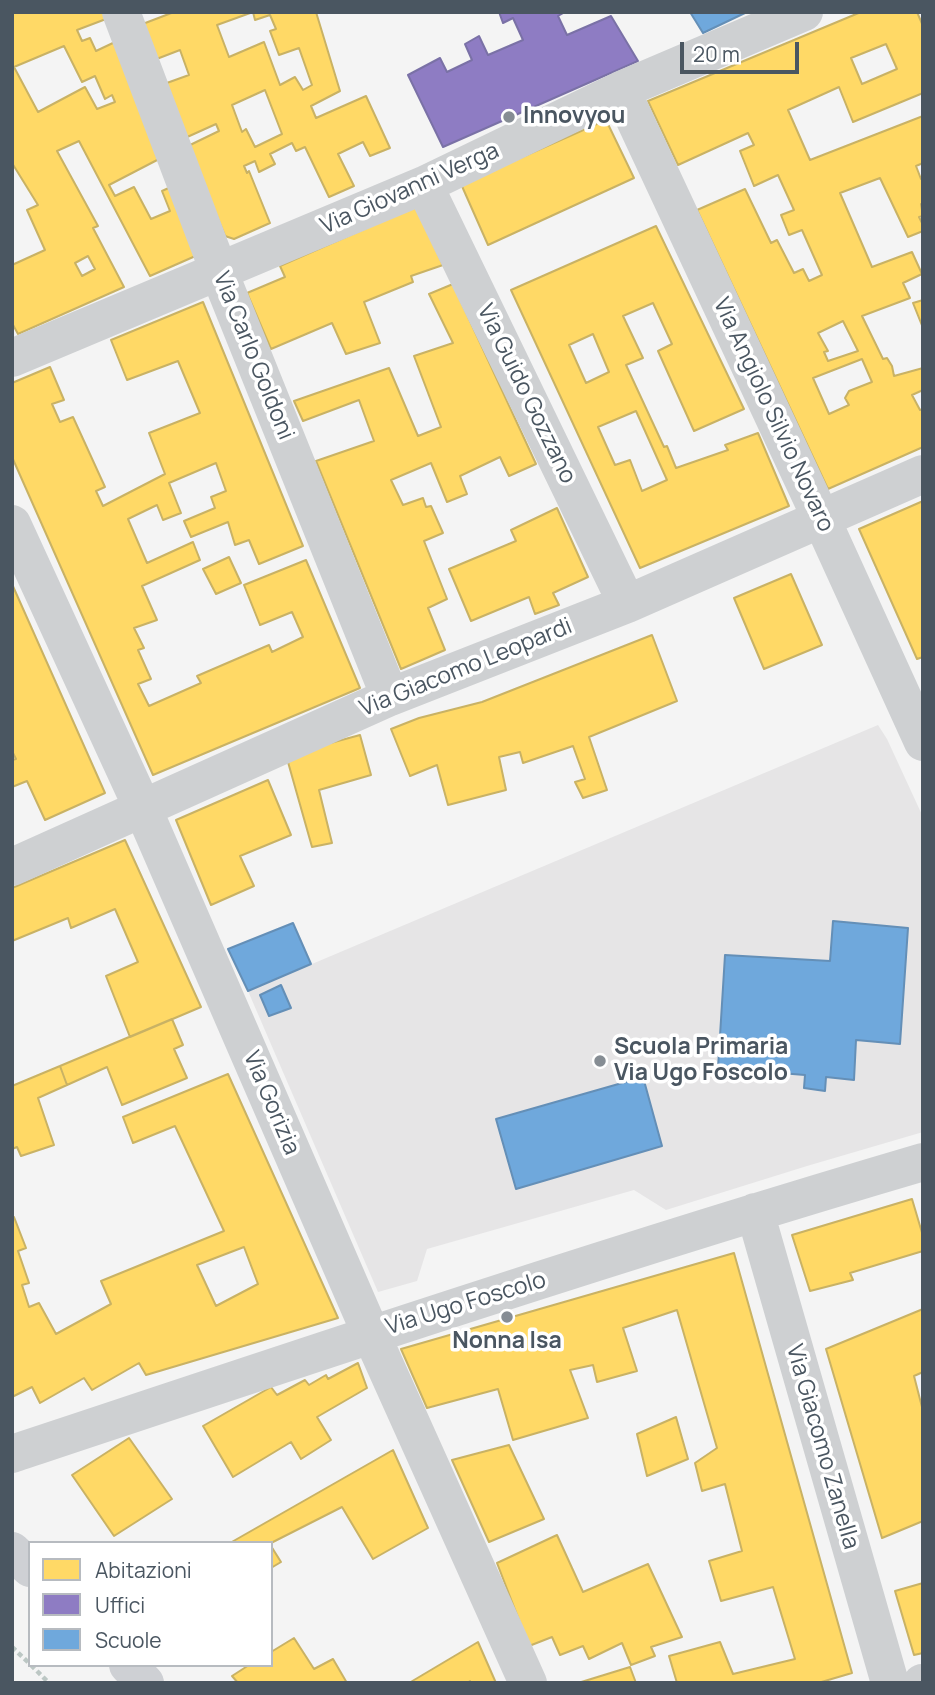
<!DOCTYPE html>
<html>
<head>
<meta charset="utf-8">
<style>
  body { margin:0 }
  #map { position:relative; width:935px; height:1695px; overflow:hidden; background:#f4f4f4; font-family:Manrope,sans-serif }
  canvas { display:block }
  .frame { position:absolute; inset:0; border:14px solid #4a5661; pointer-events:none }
  .legend { position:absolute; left:28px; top:1541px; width:245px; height:126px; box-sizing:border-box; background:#fff; border:2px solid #b7bbc0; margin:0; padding:9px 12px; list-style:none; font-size:21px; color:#4a5661 }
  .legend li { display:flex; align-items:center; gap:14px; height:35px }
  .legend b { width:35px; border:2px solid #b7bbc0 }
  .scale { position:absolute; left:680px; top:42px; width:119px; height:32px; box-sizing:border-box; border:4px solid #4a5661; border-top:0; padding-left:9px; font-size:21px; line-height:24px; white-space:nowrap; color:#4a5661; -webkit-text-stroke:5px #fff; paint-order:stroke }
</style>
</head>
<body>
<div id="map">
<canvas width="935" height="1695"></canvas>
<div class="frame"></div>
<ul class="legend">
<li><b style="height:19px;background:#ffd966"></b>Abitazioni</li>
<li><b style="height:19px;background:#8e7cc3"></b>Uffici</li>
<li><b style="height:19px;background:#6fa8dc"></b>Scuole</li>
</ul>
<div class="scale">20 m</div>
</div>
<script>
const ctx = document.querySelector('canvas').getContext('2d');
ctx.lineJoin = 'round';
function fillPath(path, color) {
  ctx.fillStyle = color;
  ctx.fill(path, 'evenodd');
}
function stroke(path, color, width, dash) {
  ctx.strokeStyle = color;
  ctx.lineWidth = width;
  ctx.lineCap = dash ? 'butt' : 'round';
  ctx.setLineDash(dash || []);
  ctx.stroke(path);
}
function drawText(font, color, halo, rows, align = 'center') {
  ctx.font = font + ' Manrope,sans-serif';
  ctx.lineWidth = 7;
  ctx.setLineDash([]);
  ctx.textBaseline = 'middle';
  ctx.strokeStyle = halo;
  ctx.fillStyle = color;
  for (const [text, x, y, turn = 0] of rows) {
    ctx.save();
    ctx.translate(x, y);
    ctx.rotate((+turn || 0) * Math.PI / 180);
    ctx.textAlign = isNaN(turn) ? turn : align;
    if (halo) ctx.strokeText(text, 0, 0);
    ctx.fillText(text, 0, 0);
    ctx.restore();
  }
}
const education = new Path2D(`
  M878 725 887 739 923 817V1132L807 1166 666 1210 634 1190 427 1249 417 1281 378 1292 248 991Z`);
const homes = new Path2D(`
  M12 12H104L106 19 77 30 82 41 90 38 96 51 115 42 161 158 109 185 115 196 134 187 151 219 170 211 162 191 173 186 200 254 150 276 79 141 57 151 98 226 93 228 124 287 18 334 12 323V265L45 250 27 210 38 205 12 163ZM64 46 82 82 95 76 105 99 112 95 115 102 97 109 85 87 38 112 14 67ZM88 256 95 269 82 276 75 263Z
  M174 12H316L340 91 311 106 316 118 366 96 390 148 370 156 363 142 338 154 354 186 329 197 305 147 296 151 292 143 270 154 275 164 259 172 255 161 244 166 247 173 249 171 270 223 234 239 225 236 188 146 219 131 216 124 185 138 164 84 189 75 180 50 154 60 140 25ZM253 12 255 20 270 15 276 29 270 31 279 55 299 48 312 85 303 90 295 77 280 85 264 42 229 57 217 25ZM265 90 282 134 255 147 246 129 242 132 232 105Z
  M861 12H917L923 26V93L853 122 839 87 788 110 810 160 923 116V163L916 166 921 179H923V204H921L923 216 919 217 923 225V231L908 237 880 178 840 193 872 267 912 252 922 274 903 283 910 298 862 316 883 359 887 358 892 366 894 376 923 368V390L912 395 920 410 923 409V447L828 489 697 210 745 189 771 243 777 240 794 273 803 269 809 281 822 275 802 230 789 235 781 215 794 210 778 175 754 186 740 151 754 145 748 133 678 165 648 101ZM886 44 897 69 862 84 851 58ZM843 321 858 351 828 361 824 352 828 351 818 333ZM862 359 872 382 849 391 845 398 849 405 829 414 813 378Z
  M606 120 634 178 488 245 461 184Z
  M416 206 443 265 411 276 413 282 364 302 380 343 346 354 332 323 271 349 247 293 285 277 280 266Z
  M656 226 744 409 694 431 658 351 672 344 653 303 623 316 643 358 626 365 664 447 667 446 676 468 728 450 725 445 758 433 789 506 640 568 511 290ZM593 334 609 372 586 383 569 345ZM636 411 667 480 642 491 630 460 615 465 598 427Z
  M453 284 536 464 509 476 500 457 460 476 467 494 447 502 431 463 391 480 403 505 423 498 426 507 431 506 443 533 424 541 447 599 428 608 445 650 401 669 316 461 374 441 359 400 303 421 294 401 389 368 418 436 441 427 414 356 453 343 429 294Z
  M923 300V328L913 303Z
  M203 302 303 546 259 564 249 540 235 545 228 522 191 537 184 521 215 508 211 497 226 491 216 463 169 483 181 513 163 520 157 505 128 519 147 563 193 542 200 560 142 586 157 620 134 628 144 648 138 650 151 679 138 684 149 706 201 683 197 676 269 645 272 652 303 637 292 612 260 625 244 585 306 560 360 688 153 775 12 457V383L50 367 64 400 52 404 60 422 73 417 105 487 96 491 103 506 165 474 149 433 200 413 178 361 127 380 111 340Z
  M923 501V657L917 659 859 529Z
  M557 508 588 577 553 593 559 605 535 614 529 597 471 621 449 569 516 541 511 530Z
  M229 557 241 583 216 594 203 569Z
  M791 574 822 645 764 669 734 598Z
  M12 584 105 793 45 820 27 781 12 787V760L16 759 12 751Z
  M652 635 677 701 589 737 607 790 583 798 575 782 585 779 573 746 523 763 520 752 499 757 506 790 448 805 437 765 410 776 391 729 419 718 482 702Z
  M360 735 371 775 319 790 332 843 312 847 286 755Z
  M268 780 291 835 240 856 254 886 211 905 176 820Z
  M125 840 201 1007 130 1037 106 976 138 962 115 909 71 928 68 918 12 941V888Z
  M172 1019 183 1045 174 1049 187 1078 122 1105 107 1067 67 1085 60 1066Z
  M60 1066 67 1085 38 1098 54 1145 21 1156 17 1147 12 1149V1086Z
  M228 1074 338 1318 146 1375 139 1363 92 1390 84 1378 40 1403 32 1387 12 1397V1218L14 1217 26 1248 18 1251 29 1283 22 1285 29 1307 39 1303 56 1334 111 1304 101 1281 224 1231 175 1126 133 1143 123 1117ZM244 1247 258 1284 216 1306 197 1265Z
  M912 1199 923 1236V1251L850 1273 853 1280 810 1291 792 1235Z
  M734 1253 852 1673 818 1683H677L669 1656 720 1642 733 1674 795 1659 773 1587 721 1601 709 1561 742 1551 725 1484 702 1491 695 1463 717 1448 677 1310 623 1328 637 1371 597 1382 593 1365 570 1370 588 1418 513 1440 498 1389 427 1408 401 1349Z
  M923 1309V1372L914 1376 923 1411V1521L882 1538 826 1349Z
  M358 1363 367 1388 317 1417 331 1440 301 1459 291 1442 233 1477 203 1426 271 1387 277 1395 305 1380 309 1385 326 1375 328 1379Z
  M676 1417 688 1459 647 1476 637 1434Z
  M129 1438 172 1499 114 1536 72 1475Z
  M509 1445 544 1519 489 1542 452 1460Z
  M393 1450 428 1528 373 1559 342 1507 271 1543H230Z
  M557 1535 583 1592 648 1564 682 1637 651 1647 655 1656 631 1665 622 1643 589 1659 583 1646 560 1655 552 1637 529 1646 497 1563Z
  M271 1546 281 1562 271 1568Z
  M923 1583V1653L914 1655 895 1591Z
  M294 1638 314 1669 333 1659 347 1683H238L232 1676 249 1665H271V1652Z
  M478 1642 496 1683H470V1681L467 1683H409Z
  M630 1667 636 1683H578Z`);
const offices = new Path2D(`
  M499 12H565L558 16 567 35 611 16 638 61 443 147 408 75 440 58 447 72 472 60 465 44 479 36 488 55 523 40 513 18 503 23Z`);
const schools = new Path2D(`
  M690 12H747L703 33Z
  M833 921 908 928 900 1044 856 1040 854 1080 826 1077 825 1091 804 1088 805 1075 718 1068 725 955 830 961Z
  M293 923 311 964 248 991 228 949Z
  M281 985 291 1008 269 1016 260 995Z
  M643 1077 662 1146 516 1189 496 1119Z`);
const path = new Path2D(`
  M12 1647 30 1664
  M31 1665 49 1683`);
const street = new Path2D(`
  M121 12 225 287 390 697
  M621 90 821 518 923 742
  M424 185 627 604
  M12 358 424 185 621 90 804 12
  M12 524 143 809 371 1334 528 1683
  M12 867 390 697 627 604 923 474
  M755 1212 890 1683
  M12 1454C315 1353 617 1252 923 1162
  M922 1683H923`);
const secondary = new Path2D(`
  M12 1551 30 1568
  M128 1665 145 1683`);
const markers = [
  [509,117,7,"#868d94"],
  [600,1061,7,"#868d94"],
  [507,1317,7,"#868d94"]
];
const poiNames = [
  ["Innovyou",523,117],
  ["Scuola Primaria",614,1048],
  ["Via Ugo Foscolo",614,1074],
  ["Nonna Isa",507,1342,"center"]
];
const streetNames = [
  ["Via Giovanni Verga",410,189,-24],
  ["Via Carlo Goldoni",253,356,68],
  ["Via Guido Gozzano",526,394,64],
  ["Via Angiolo Silvio Novaro",773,415,65],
  ["Via Giacomo Leopardi",466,668,-22],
  ["Via Gorizia",271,1103,67],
  ["Via Ugo Foscolo",466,1304,-17],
  ["Via Giacomo Zanella",822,1447,74]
];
fillPath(education, '#e6e5e6');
fillPath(homes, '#ffd966');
stroke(homes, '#c9b264', 2);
fillPath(offices, '#8e7cc3');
stroke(offices, '#7a71a6', 2);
fillPath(schools, '#6fa8dc');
stroke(schools, '#648fb7', 2);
stroke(path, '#bcc7c4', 4.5, [5, 3.5]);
stroke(street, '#ced0d2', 38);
stroke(secondary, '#ced0d4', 38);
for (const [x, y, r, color] of markers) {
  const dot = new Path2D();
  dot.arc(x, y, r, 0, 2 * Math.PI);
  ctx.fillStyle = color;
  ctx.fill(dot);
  stroke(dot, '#fff', 2.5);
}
drawText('bold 23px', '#4a5661', '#fff', poiNames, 'left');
drawText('23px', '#4a5661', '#fff', streetNames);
</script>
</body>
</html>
